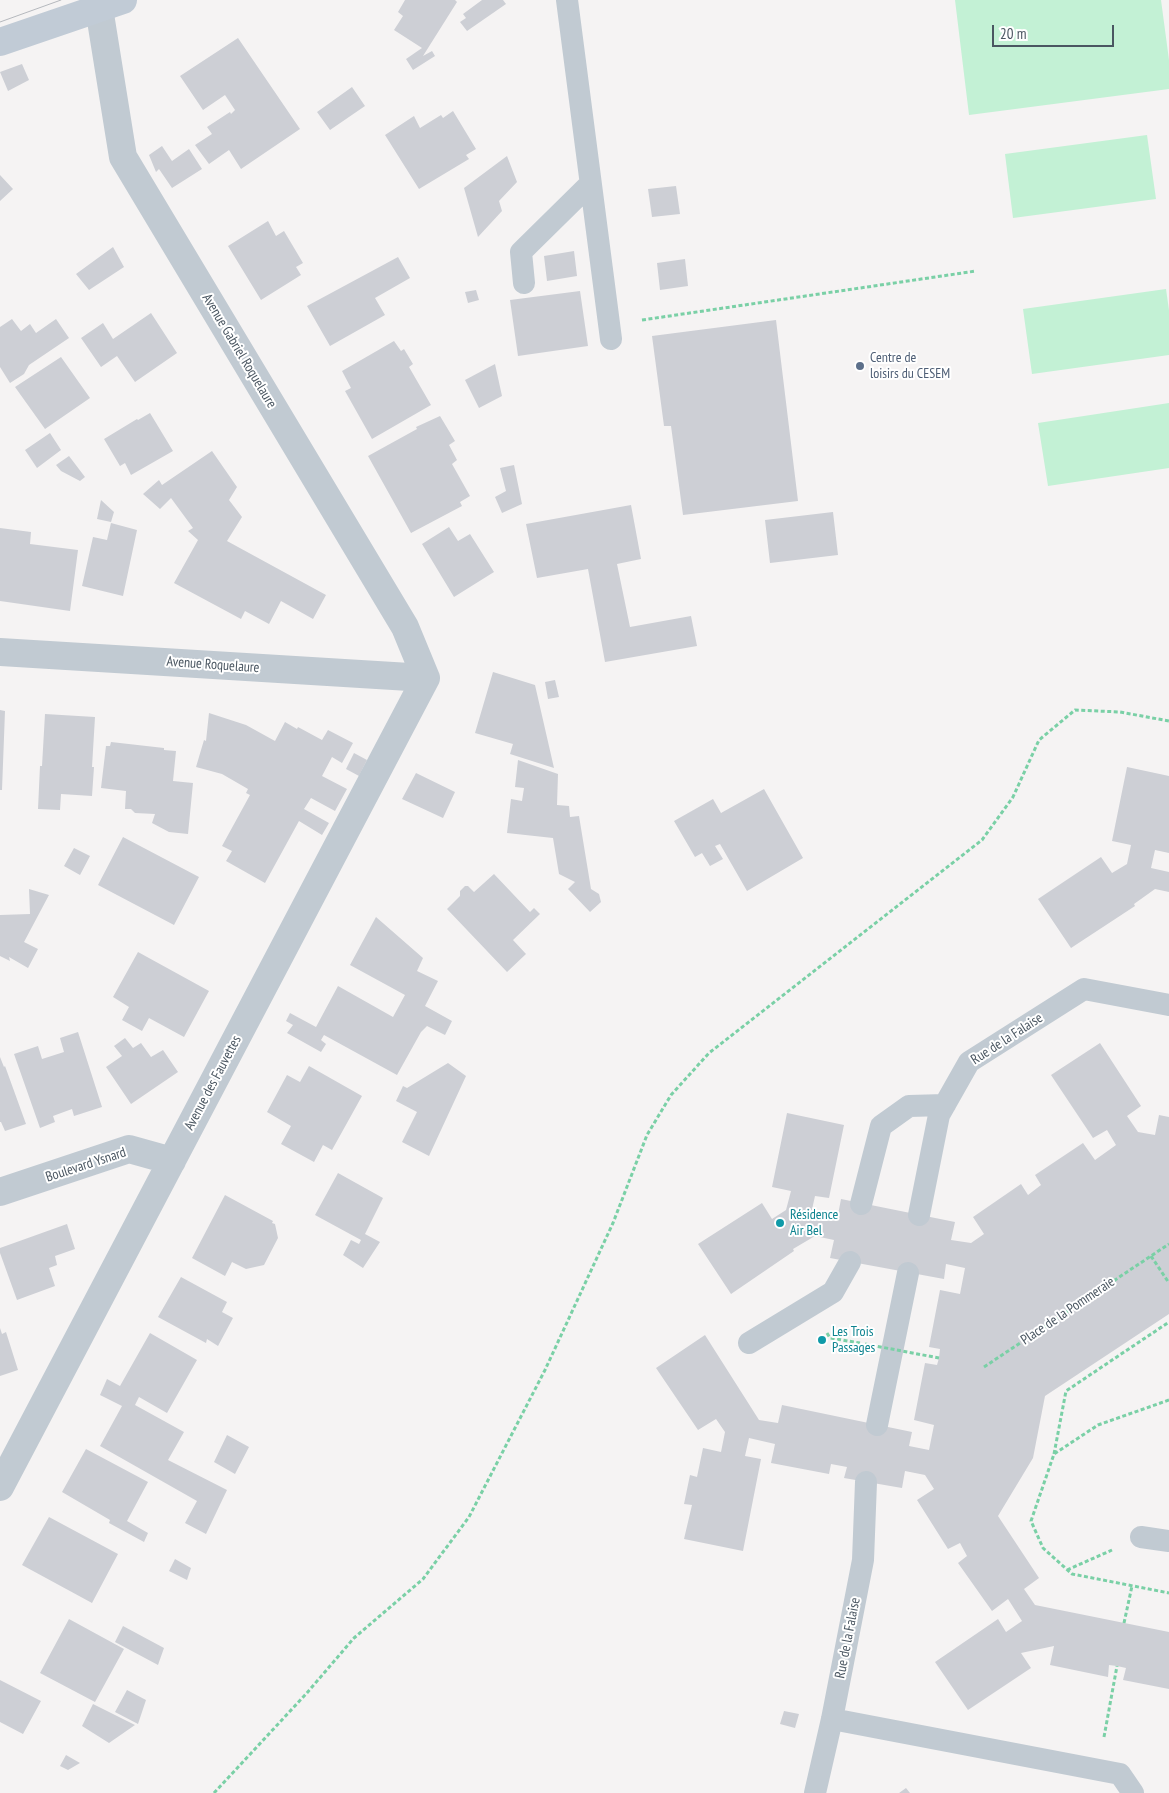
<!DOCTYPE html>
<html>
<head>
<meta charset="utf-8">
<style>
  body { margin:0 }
  #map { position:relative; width:1169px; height:1793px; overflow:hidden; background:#f5f3f3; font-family:"PT Sans Narrow",sans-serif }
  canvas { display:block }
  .scale { position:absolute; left:992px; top:25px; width:122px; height:22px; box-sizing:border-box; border:2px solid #4a5661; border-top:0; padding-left:6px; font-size:15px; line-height:18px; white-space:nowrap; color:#4a5661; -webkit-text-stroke:4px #fff; paint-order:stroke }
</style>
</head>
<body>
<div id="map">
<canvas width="1169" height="1793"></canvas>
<div class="scale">20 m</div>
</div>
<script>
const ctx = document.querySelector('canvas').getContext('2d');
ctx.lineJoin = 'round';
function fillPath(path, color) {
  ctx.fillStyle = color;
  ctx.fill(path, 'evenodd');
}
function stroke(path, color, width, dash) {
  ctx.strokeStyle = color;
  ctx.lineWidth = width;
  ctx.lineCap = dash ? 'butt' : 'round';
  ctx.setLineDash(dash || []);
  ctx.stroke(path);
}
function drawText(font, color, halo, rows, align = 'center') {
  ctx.font = font + ' "PT Sans Narrow",sans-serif';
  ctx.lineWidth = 4;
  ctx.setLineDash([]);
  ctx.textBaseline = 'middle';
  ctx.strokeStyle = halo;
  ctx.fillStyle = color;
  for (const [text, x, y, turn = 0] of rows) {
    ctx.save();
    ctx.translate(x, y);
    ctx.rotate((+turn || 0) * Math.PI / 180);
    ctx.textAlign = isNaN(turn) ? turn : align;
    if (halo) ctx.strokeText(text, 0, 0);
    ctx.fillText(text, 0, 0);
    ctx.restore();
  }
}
const green = new Path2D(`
  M955 0H1161L1169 60V89L969 115Z
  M1147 135 1156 199 1013 218 1005 154Z
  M1166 289 1169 310V355L1032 374 1023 309Z
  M1169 403V468L1048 486 1038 423Z`);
const building = new Path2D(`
  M405 0H455L457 2 423 56 432 51 435 56 413 70 406 59 422 48 394 30 403 16 398 12Z
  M482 0H503L506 4 467 31 460 22 466 18 463 14Z
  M238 38 300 129 241 169 229 150 209 164 195 145 212 134 207 127 230 112 231 114 235 110 225 95 203 110 180 76Z
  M22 64 29 80 8 91 0 72Z
  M352 87 365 106 330 130 317 112Z
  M453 111 476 149 466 155 469 159 419 189 385 135 414 116 420 128 441 115 443 118Z
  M162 146 172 161 189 149 202 169 172 188 159 169 156 172 149 155Z
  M507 156 517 182 499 201 502 211 478 237 464 188Z
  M0 175 13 189 0 201Z
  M676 186 680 214 652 217 648 189Z
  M268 221 276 236 284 231 303 263 296 267 301 275 261 300 228 246Z
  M113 247 124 267 89 290 76 274Z
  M574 251 577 276 547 281 544 256Z
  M398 257 410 278 375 298 385 315 330 346 307 306Z
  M685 259 688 286 660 290 657 263Z
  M476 290 479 300 468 303 465 292Z
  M580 291 588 346 518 356 510 300Z
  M151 313 177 353 135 382 117 356 101 367 81 338 103 323 113 339Z
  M12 319 21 331 30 324 36 333 56 319 69 338 29 365 24 374 10 383 0 367V327Z
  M776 320 798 501 683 515 671 426H664L652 336Z
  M394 341 401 351 404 349 413 364 409 367 431 405 372 439 345 391 351 388 342 371Z
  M61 357 90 398 45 429 15 387Z
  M495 364 502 396 479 408 465 380Z
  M150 413 173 451 131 475 125 463 120 466 104 439 137 419 138 420Z
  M440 416 455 441 449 445 457 460 452 464 470 496 460 502 462 506 411 533 368 456 417 429 416 427Z
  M50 433 61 450 37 468 25 450Z
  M212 451 237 487 229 500 242 517 227 541 326 595 313 619 281 601 269 624 245 611 241 619 174 583 198 540 188 531 193 528 171 498 160 509 143 494 159 480 162 485Z
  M69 456 85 477 80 481 61 471 56 465Z
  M514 465 522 504 502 513 495 497 506 491 500 468Z
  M101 500 114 512 111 522 97 519Z
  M631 505 641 559 617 564 630 627 691 616 697 646 605 662 588 569 537 578 526 524Z
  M833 512 838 555 770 563 765 520Z
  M111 523 137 530 123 596 82 586 93 537 107 540Z
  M449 527 458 541 470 534 494 572 454 597 422 544Z
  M0 528 31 532 30 544 78 550 70 611 0 601Z
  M493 672 535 685 554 768 510 754 513 744 475 733Z
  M555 680 559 697 548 699 545 682Z
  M0 710 5 711 2 790H0Z
  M209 713 246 725 275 741 285 722 297 729 298 727 322 740 328 730 353 743 342 763 332 757 322 776 347 789 335 811 311 798 304 809 329 823 322 835 299 821 265 883 226 861 232 851 222 846 250 795 246 793 248 789 222 774 196 767 204 740 206 741Z
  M45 714 95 717 92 767H94L92 796 61 794 60 810 38 809 40 766H42Z
  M111 742 164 748V750L176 751 173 781 193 783 188 834 169 832 152 823 155 814 135 813 131 809H125L126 791 101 788 106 746H110Z
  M354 753 367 760 359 776 346 769Z
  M518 760 558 774 557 805 569 806 570 817 579 816 591 889 599 894 601 902 590 912 568 889 575 882 559 874 553 838 507 833 511 799 522 801 524 788 515 787Z
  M1127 767 1169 776V853L1155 850 1151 868 1169 872V892L1155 889 1134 904 1135 906 1071 948 1038 899 1101 857 1112 873 1127 864 1131 845 1112 841Z
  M416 773 455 792 443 818 402 799Z
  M764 789 803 858 747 891 720 844 715 846 723 859 710 866 702 853 695 857 674 821 713 799 721 813Z
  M123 837 199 877 174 925 98 885Z
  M74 848 90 856 80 875 64 866Z
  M494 874 530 912 534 908 540 914 513 940 526 954 507 972 447 909 460 896V891L465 886H468L474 892Z
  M29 889 49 895 24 942 38 949 28 968 9 957 10 961 0 956V915L30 914Z
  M376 917 423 958 417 971 438 981 425 1006 452 1021 445 1035 427 1026 421 1032 397 1075 324 1035 321 1040 326 1044 321 1052 287 1033 293 1025 286 1021 290 1013 316 1027 338 986 393 1017 405 995 350 965Z
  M138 952 209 991 184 1037 149 1018 142 1031 122 1020 129 1007 113 997Z
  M78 1032 102 1107 74 1116 72 1109 53 1116 55 1122 40 1128 14 1054 38 1046 42 1059 64 1052 60 1038Z
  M125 1038 133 1048 141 1043 151 1057 163 1050 178 1072 131 1104 106 1067 122 1056 114 1046Z
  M1100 1043 1141 1106 1127 1116 1138 1132 1155 1135 1159 1115 1169 1117V1314L1045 1396 1033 1458 998 1516 1039 1578 1024 1589 1035 1605 1169 1632V1689L1123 1680 1126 1668 1117 1666 1109 1665 1108 1677 1050 1665 1054 1646 1021 1653 1031 1668 968 1710 935 1662 998 1619 1006 1632 1022 1621 1008 1599 992 1611 958 1563 967 1556 960 1543 948 1549 917 1500 934 1489 925 1475 905 1471 902 1488 844 1478 847 1467 831 1464 829 1474 771 1463 775 1444 749 1438 745 1456 761 1459 743 1551 684 1539 692 1505 684 1504 690 1475 697 1477 703 1448 721 1452 725 1432 716 1419 698 1430 656 1368 705 1335 759 1420 778 1423 782 1405 912 1432 909 1446 929 1450 934 1425 914 1420 925 1363 937 1365 939 1358 940 1349 929 1347 940 1290 960 1294 965 1268 946 1264 944 1279 830 1258 834 1240 815 1236 793 1249 794 1251 731 1294 698 1244 762 1203 772 1219 786 1210 791 1191 772 1187 787 1113 844 1125 829 1198 815 1196 811 1214 837 1220 841 1199 955 1222 951 1240 971 1243 984 1234 973 1217 1021 1184 1028 1195 1041 1185 1035 1175 1083 1143 1095 1160 1116 1145 1107 1130 1093 1138 1051 1075Z
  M0 1057 4 1067 5 1066 26 1124 5 1131 1 1122H0Z
  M448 1063 466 1076 429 1156 402 1142 417 1112 396 1101 403 1086 407 1088Z
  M309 1066 362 1096 332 1150 323 1145 314 1162 281 1144 291 1126 267 1112 287 1075 300 1082Z
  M338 1173 383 1198 365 1234 380 1242 363 1268 343 1255 351 1240 359 1244 361 1240 315 1215Z
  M225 1195 273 1221 272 1223 275 1224 278 1238 264 1265 246 1269 232 1262 225 1276 192 1258Z
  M67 1224 75 1249 55 1256 57 1265 49 1268 55 1286 17 1300 0 1253V1248Z
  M181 1277 227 1302 222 1312 233 1318 218 1346 207 1339 206 1343 158 1317Z
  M0 1328 2 1334 6 1332 18 1370 0 1376Z
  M150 1333 197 1360 167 1413 139 1397 135 1405 184 1432 168 1460 227 1490 206 1534 185 1523 197 1501 100 1446 122 1406 100 1395 107 1379 120 1386Z
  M227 1435 249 1447 235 1474 214 1462Z
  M86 1449 148 1482 127 1521 148 1533 144 1542 109 1523 110 1520 62 1492Z
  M49 1517 118 1554 92 1603 22 1565Z
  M175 1559 191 1568 187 1580 169 1571Z
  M69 1619 124 1649 95 1702 40 1673Z
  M123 1626 164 1648 158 1665 115 1642Z
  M0 1680 41 1701 23 1734 0 1722Z
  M127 1690 146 1700 138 1724 115 1712Z
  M93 1704 135 1725 109 1743 82 1726Z
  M784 1711 799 1714 795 1728 780 1724Z
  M66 1755 80 1763 68 1770 60 1766Z
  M906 1788 910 1793H899Z`);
const path = new Path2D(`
  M642 320 976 271
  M1151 1256 1169 1283
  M827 1333 830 1338 860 1343
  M984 1367 1169 1244
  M1169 1400 1098 1425 1054 1454 1031 1521 1043 1548 1072 1574 1169 1593
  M1054 1454 1066 1391 1169 1322
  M1067 1570 1112 1550
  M1124 1623 1132 1586
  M1104 1737 1117 1666
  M214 1793 306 1694 354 1638 423 1579 469 1517 545 1370 613 1223 647 1135 671 1095 709 1053 982 840 1013 797 1039 740 1075 710 1120 712 1169 721`);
const lane = new Path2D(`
  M567 0 611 339
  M524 283 521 252 590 184
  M861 1204 881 1126 909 1106 945 1105
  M919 1215 939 1115 969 1062 1084 989 1169 1005
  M749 1343 833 1292 850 1262
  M877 1425 908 1273
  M1141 1537 1169 1541
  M832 1719 1120 1774 1133 1793
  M815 1793 832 1719 863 1560 866 1482`);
const street = new Path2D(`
  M99 8 123 157 405 627 426 678
  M0 652 426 678
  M0 1192 129 1149 172 1161
  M0 1487 426 678`);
const secondary = new Path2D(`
  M0 42 123 0`);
const tram = new Path2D(`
  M0 22 61 0`);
const pathBridge = new Path2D(`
  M865 1344 939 1358`);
const markers = [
  [860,366,5,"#5c6f8a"],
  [780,1223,5,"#0f9aa8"],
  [822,1340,5,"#0f9aa8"]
];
const streetNames = [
  ["Avenue Gabriel Roquelaure",239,351,59],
  ["Avenue Roquelaure",213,665,4],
  ["Rue de la Falaise",1007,1039,-33],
  ["Avenue des Fauvettes",213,1083,-62],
  ["Boulevard Ysnard",86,1165,-18],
  ["Place de la Pommeraie",1068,1311,-34],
  ["Rue de la Falaise",848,1638,-79]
];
const serviceNames = [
  ["Centre de",870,358],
  ["loisirs du CESEM",870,374]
];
const cultureNames = [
  ["Résidence",790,1215],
  ["Air Bel",790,1231],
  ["Les Trois",832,1332],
  ["Passages",832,1348]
];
fillPath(green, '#c3f1d5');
fillPath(building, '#cdcfd5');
stroke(path, '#7ad0a6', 3, [4, 2.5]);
stroke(lane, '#c1cad2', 22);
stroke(street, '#c1cad2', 28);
stroke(secondary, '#c1cbd6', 28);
stroke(tram, '#b5b8bd', 1);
stroke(pathBridge, '#7ad0a6', 3, [4, 2.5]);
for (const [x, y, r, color] of markers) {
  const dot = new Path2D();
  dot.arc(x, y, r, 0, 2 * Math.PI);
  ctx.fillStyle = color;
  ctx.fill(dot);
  stroke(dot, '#fff', 2);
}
drawText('14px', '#4a5661', '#fff', streetNames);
drawText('14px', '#4e5e75', '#fff', serviceNames, 'left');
drawText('14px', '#0d838f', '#fff', cultureNames, 'left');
</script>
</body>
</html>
